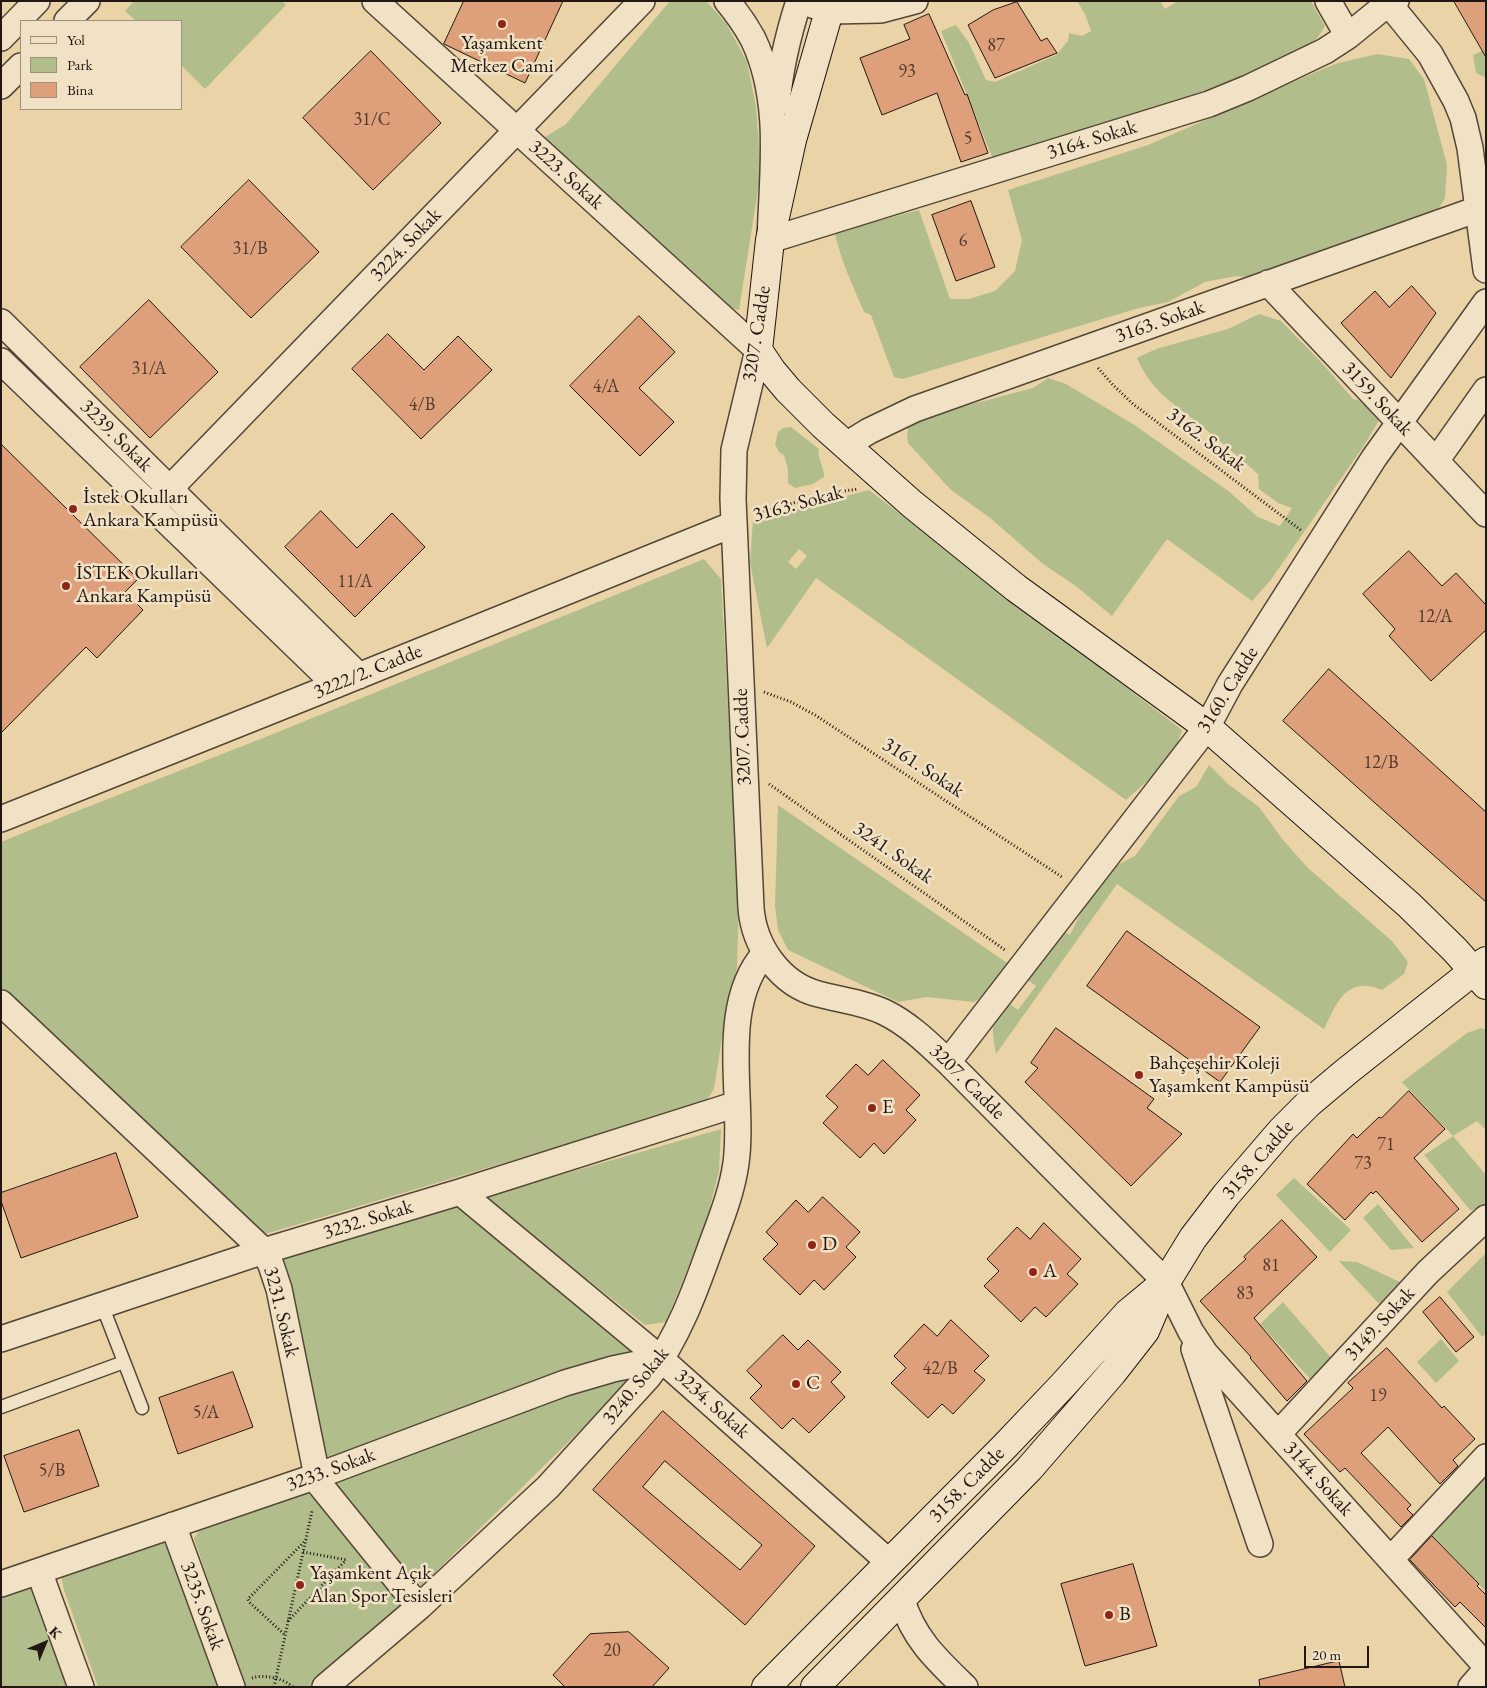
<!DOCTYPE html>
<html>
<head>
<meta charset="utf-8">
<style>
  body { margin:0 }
  #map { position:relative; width:1487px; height:1688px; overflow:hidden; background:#ead3a7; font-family:"EB Garamond",serif }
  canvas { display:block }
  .frame { position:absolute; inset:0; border:2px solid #221712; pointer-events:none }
  .legend { position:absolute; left:20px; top:20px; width:162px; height:90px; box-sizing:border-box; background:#f1e2c6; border:1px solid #9e917e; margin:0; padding:6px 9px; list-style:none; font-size:15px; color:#221712 }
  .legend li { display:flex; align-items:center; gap:10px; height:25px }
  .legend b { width:25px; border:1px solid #9e917e }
  .north { position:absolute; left:20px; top:1618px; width:50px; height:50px; -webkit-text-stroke:4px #f1e2c6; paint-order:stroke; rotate:45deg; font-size:14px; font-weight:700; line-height:20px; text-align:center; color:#221712 }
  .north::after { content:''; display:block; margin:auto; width:18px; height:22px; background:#221712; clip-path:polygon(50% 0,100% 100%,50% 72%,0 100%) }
  .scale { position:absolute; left:1304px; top:1646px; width:65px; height:22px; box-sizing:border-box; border:2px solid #221712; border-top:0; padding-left:6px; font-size:15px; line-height:18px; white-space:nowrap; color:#221712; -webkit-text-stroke:4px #f1e2c6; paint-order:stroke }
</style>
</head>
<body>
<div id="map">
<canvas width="1487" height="1688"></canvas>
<div class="frame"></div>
<ul class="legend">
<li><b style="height:6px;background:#f1e2c6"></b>Yol</li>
<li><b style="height:14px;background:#b1be8c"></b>Park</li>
<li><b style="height:14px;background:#dda07a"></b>Bina</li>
</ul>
<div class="north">K</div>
<div class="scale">20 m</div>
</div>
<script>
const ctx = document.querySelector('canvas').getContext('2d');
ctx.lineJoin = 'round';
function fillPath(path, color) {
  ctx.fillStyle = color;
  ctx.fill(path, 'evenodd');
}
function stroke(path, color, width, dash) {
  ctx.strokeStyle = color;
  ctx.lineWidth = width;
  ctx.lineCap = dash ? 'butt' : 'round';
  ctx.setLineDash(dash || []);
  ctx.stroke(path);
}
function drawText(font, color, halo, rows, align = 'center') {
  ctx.font = font + ' "EB Garamond",serif';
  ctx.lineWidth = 5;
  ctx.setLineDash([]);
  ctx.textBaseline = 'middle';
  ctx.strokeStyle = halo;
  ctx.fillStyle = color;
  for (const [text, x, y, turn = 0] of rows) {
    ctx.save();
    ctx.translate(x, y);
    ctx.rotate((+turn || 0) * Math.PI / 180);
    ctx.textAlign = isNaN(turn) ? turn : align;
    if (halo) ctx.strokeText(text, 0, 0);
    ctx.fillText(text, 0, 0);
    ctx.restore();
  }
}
const green = new Path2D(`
  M134 1H282L286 5 205 89 181 65V21H136L125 11Z
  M670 1H706L726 23 747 62 756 106 761 171 739 310 726 307 542 139 566 124Z
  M1077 1H1160L1165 9 1178 1H1311L1325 26 1313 45 1295 56 1106 128 995 164 941 31 956 25 969 43 986 80 995 82 1056 55 1068 41 1069 33 1082 36 1091 31 1085 14Z
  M1486 49V78L1476 73 1473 55Z
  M1377 54 1409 59 1424 79 1447 165 1445 198 1437 212 1256 278 1236 276 1205 282 1168 302 1139 308 903 379 894 377 871 315 864 312C853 286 841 261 835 234L850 228 919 210 950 299H969L995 291 1015 271 1022 240 1008 190 1148 145 1316 72 1338 63Z
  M1259 314 1281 321 1323 364 1353 399 1368 403 1381 417 1363 447 1270 581 1252 601 1167 539 1112 616 1077 587 1042 563 989 517 951 490 908 443 907 434 909 423 929 411 961 407 1033 388 1048 378 1066 384 1133 424 1227 490 1258 517 1280 526 1292 508 1278 503 1259 489 1258 474C1238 457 1218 439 1197 422 1170 401 1151 390 1137 358L1156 349 1228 329Z
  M791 427 819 449C817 458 824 466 824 477L813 484 795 488 788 483V469L784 455 779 452 775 444 778 432 783 428Z
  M869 490 1182 730 1173 758 1126 800 816 578 767 648 750 563 753 520ZM799 549 807 556 796 569 788 562Z
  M704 559 721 579 739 900 737 969 727 1007 714 1089 705 1103 262 1235 1 992V842L67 815 273 734Z
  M1209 765 1228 784 1259 807 1283 840 1308 868 1392 941 1408 962 1404 974 1382 990C1347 975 1337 1002 1324 1029L1117 884 996 1054C992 1031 990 1020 1003 999L1018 1010 1036 986 1022 976 1059 928 1070 935 1094 886 1104 872 1135 856 1179 796 1196 787Z
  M778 805 1010 965 984 996 974 1002 926 997 898 1002 788 950 778 930 775 906Z
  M1481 1028 1486 1030V1130L1477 1121 1453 1136 1486 1175V1204L1471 1211 1424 1155 1453 1136 1402 1082 1467 1033Z
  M721 1129 719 1171 706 1223 666 1322 645 1325 487 1200 490 1195Z
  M1294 1178 1351 1230 1330 1252 1276 1195Z
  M1378 1204 1414 1248 1391 1250 1363 1218Z
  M449 1206 462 1208 645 1355 638 1374 421 1586 335 1487V1478L321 1461 279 1257Z
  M1486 1253V1333L1482 1337 1447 1292Z
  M1339 1261 1357 1262 1400 1282 1380 1305Z
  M1283 1302 1333 1360 1312 1381 1260 1324Z
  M1441 1339 1459 1361 1436 1383 1417 1362Z
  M1486 1470V1592L1429 1532Z
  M306 1494H313L403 1600 401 1607 311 1687H244L194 1538 199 1531Z
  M170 1539 225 1687H98L64 1590 61 1575Z
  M36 1583 73 1687H1V1594Z`);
const building = new Path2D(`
  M464 1H563L525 83 444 44Z
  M1454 1H1486V57Z
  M1017 2 1041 41 1047 38 1057 53 995 78 968 25 993 10Z
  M929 14 965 95 967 94 988 153 961 162 937 93 882 115 860 58 910 39 904 25Z
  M371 51 441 123 373 190 303 118Z
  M249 180 319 252 251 318 181 247Z
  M971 201 995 267 956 281 932 215Z
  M1412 286 1436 313 1391 378 1341 323 1375 291 1389 307Z
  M149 300 218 372 150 438 80 367Z
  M639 316 675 352 639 388 674 422 640 456 570 386Z
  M388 334 424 370 458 336 492 370 421 439 352 369Z
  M1 444 138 579 125 592 143 610 97 658 86 647 1 733Z
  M321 511 357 548 392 513 425 547 355 617 285 547Z
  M1409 551 1442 586 1456 573 1486 605V630L1431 681 1389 636 1395 629 1363 594Z
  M1329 669 1486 812V902L1283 721Z
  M1127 931 1260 1027 1220 1082 1087 986Z
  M1056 1028 1154 1099 1147 1108 1182 1134 1131 1186 1025 1082 1038 1068 1031 1063Z
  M883 1060 920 1095 906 1110 916 1120 884 1154 874 1143 860 1158 823 1123 838 1107 826 1096 856 1064 868 1075Z
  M1409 1091 1445 1129 1414 1158 1459 1209 1422 1242 1376 1191 1373 1194 1371 1192 1345 1220 1307 1184 1353 1134 1357 1138 1379 1117 1381 1118Z
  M116 1153 138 1217 21 1258 1 1201V1193Z
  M823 1197 860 1232 846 1247 856 1257 824 1290 814 1280 800 1295 763 1259 778 1244 766 1232 796 1200 808 1212Z
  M1282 1220 1317 1257 1254 1318 1307 1381 1287 1401 1250 1358 1251 1357 1200 1301 1246 1259 1244 1257Z
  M1044 1223 1081 1259 1067 1274 1078 1284 1046 1317 1035 1307 1021 1322 984 1286 999 1271 987 1259 1017 1227 1030 1239Z
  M1440 1297 1474 1337 1456 1352 1423 1312Z
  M951 1320 989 1356 974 1371 985 1380 953 1414 942 1404 928 1418 891 1383 906 1368 894 1356 924 1324 937 1336Z
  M783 1335 798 1350 808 1340 841 1372 831 1382 845 1397 809 1433 793 1418 782 1429 750 1398 762 1386 747 1371Z
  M1387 1348 1442 1408 1444 1406 1475 1439 1453 1460 1458 1466 1440 1484 1388 1427 1361 1453 1411 1505 1407 1509 1413 1515 1401 1527 1345 1468 1340 1472 1304 1434 1353 1388 1348 1383Z
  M233 1372 253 1427 178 1454 159 1398Z
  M663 1411 815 1546 745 1625 593 1490ZM665 1461 762 1545 740 1570 643 1487Z
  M79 1430 99 1486 24 1512 4 1456Z
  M1432 1536 1479 1584 1477 1586 1486 1595V1628L1460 1602 1455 1607 1410 1560Z
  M1133 1564 1157 1646 1085 1666 1061 1584Z
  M629 1632 669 1668 652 1687H565L553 1675 590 1634Z
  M1339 1661 1345 1687H1260L1259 1680Z`);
const path = new Path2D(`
  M1098 368 1113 385 1133 404 1302 531
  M757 514 823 494 858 489
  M764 692 791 702 815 715 1062 877
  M769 784 1005 950
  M303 1552 347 1560
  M288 1621 346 1560
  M284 1634 249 1602 248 1599 306 1540
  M252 1678C264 1674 283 1678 293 1687
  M274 1687 312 1511`);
const lane = new Path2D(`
  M102 1305 142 1408
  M1 1407 124 1362`);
const street = new Path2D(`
  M375 1 758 350 734 450 733 499 751 908C754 946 780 984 818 994 840 1000 863 1002 884 1012 909 1024 929 1044 948 1062L1166 1282 1191 1332 1205 1353 1486 1666
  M727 1C737 13 746 26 753 39 783 101 772 174 770 240L1209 104 1248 88 1325 51 1348 36 1380 10 1396 1
  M1328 1 1348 36
  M812 5 830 11 881 10 915 1
  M1390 5 1430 54 1456 101 1463 118 1470 148 1486 270
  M67 21 87 1
  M1 38 37 1
  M1 86 21 66
  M777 104C780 69 788 35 799 1
  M1268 283 1486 514
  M1 322 359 676
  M1 361 336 685
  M846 445 869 431 915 409 1478 209
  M1436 461 1486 390
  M152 507 642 1
  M1 819 336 685 734 524
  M1 1003 264 1251 271 1265 279 1289 317 1476 321 1486 419 1607
  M948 1062 1207 727 1230 684 1374 458 1486 302
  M460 1192 661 1359 890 1563
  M1 1339 264 1251 460 1192 737 1104
  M1194 1349 1260 1544
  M1278 1434 1428 1272 1486 1218
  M173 1525 232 1687
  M1391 1559 1486 1457
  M39 1571 81 1687
  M1 1584 317 1476 565 1383 613 1369 661 1359
  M902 1600C913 1638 937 1660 965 1687
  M325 1687 419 1607 548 1487 649 1376C678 1338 695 1291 711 1246 721 1219 732 1192 736 1163 745 1098 717 1007 765 953
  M1471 1687 1486 1670`);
const secondary = new Path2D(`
  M832 1 792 140 770 240 758 350 772 371 788 390 823 425 912 504 1016 588 1207 727 1409 905 1455 950 1486 985
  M766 1687 1005 1446 1063 1385 1128 1313 1163 1284
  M815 1687 1029 1469 1113 1372 1145 1331 1166 1282 1193 1238 1226 1195 1282 1130 1309 1103 1347 1071 1486 961`);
const markers = [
  [502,24,5,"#8f2418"],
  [73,509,5,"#8f2418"],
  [66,586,5,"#8f2418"],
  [1139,1075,5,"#8f2418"],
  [872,1108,5,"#8f2418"],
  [812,1245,5,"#8f2418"],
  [1033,1272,5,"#8f2418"],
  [796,1384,5,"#8f2418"],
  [300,1585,5,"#8f2418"],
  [1109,1615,5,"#8f2418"]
];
const numberNames = [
  ["87",996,46],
  ["93",907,72],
  ["31/C",372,120],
  ["5",968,139],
  ["6",963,241],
  ["31/B",250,249],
  ["31/A",149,369],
  ["4/A",606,387],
  ["4/B",422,405],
  ["11/A",355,582],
  ["12/A",1435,617],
  ["12/B",1381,763],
  ["71",1386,1145],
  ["73",1363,1164],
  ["81",1271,1266],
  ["83",1245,1294],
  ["42/B",940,1369],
  ["19",1378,1396],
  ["5/A",206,1413],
  ["5/B",52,1471],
  ["20",612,1651]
];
const poiNames = [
  ["Yaşamkent",502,44,"center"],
  ["Merkez Cami",502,67,"center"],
  ["İstek Okulları",83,498],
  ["Ankara Kampüsü",83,521],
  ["İSTEK Okulları",76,574],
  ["Ankara Kampüsü",76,597],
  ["Bahçeşehir Koleji",1149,1064],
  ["Yaşamkent Kampüsü",1149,1087],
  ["E",882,1108],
  ["D",822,1245],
  ["A",1043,1272],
  ["C",806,1384],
  ["Yaşamkent Açık",310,1574],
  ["Alan Spor Tesisleri",310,1597],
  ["B",1119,1615]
];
const streetNames = [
  ["3164. Sokak",1092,140,-17],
  ["3223. Sokak",566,175,42],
  ["3224. Sokak",406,245,-46],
  ["3163. Sokak",1160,322,-19],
  ["3207. Cadde",757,334,-81],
  ["3159. Sokak",1377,399,47],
  ["3239. Sokak",116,436,45],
  ["3162. Sokak",1206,440,37],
  ["3163. Sokak",798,504,-15],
  ["3222/2. Cadde",368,672,-22],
  ["3160. Cadde",1228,690,-58],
  ["3207. Cadde",743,737,-92],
  ["3161. Sokak",923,768,33],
  ["3241. Sokak",893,853,35],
  ["3207. Cadde",967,1082,45],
  ["3158. Cadde",1258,1160,-49],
  ["3232. Sokak",368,1220,-17],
  ["3231. Sokak",281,1312,76],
  ["3149. Sokak",1380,1324,-47],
  ["3240. Sokak",636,1386,-51],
  ["3234. Sokak",712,1404,42],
  ["3233. Sokak",331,1470,-20],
  ["3144. Sokak",1318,1479,48],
  ["3158. Cadde",967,1485,-45],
  ["3235. Sokak",202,1606,70]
];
fillPath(green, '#b1be8c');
fillPath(building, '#dda07a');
stroke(building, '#221712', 1);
stroke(lane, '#544637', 15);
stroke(street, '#544637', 28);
stroke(secondary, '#221712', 30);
stroke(path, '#221712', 3, [1, 2.5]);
stroke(lane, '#f1e2c6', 12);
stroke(street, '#f1e2c6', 25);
stroke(secondary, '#f1e2c6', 28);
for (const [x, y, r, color] of markers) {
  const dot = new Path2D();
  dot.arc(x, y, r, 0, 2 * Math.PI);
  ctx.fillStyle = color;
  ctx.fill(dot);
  stroke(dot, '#f1e2c6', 2);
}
drawText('18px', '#51392c', null, numberNames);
drawText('20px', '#221712', '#f1e2c6', poiNames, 'left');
drawText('20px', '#221712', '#f1e2c6', streetNames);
</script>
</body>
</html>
